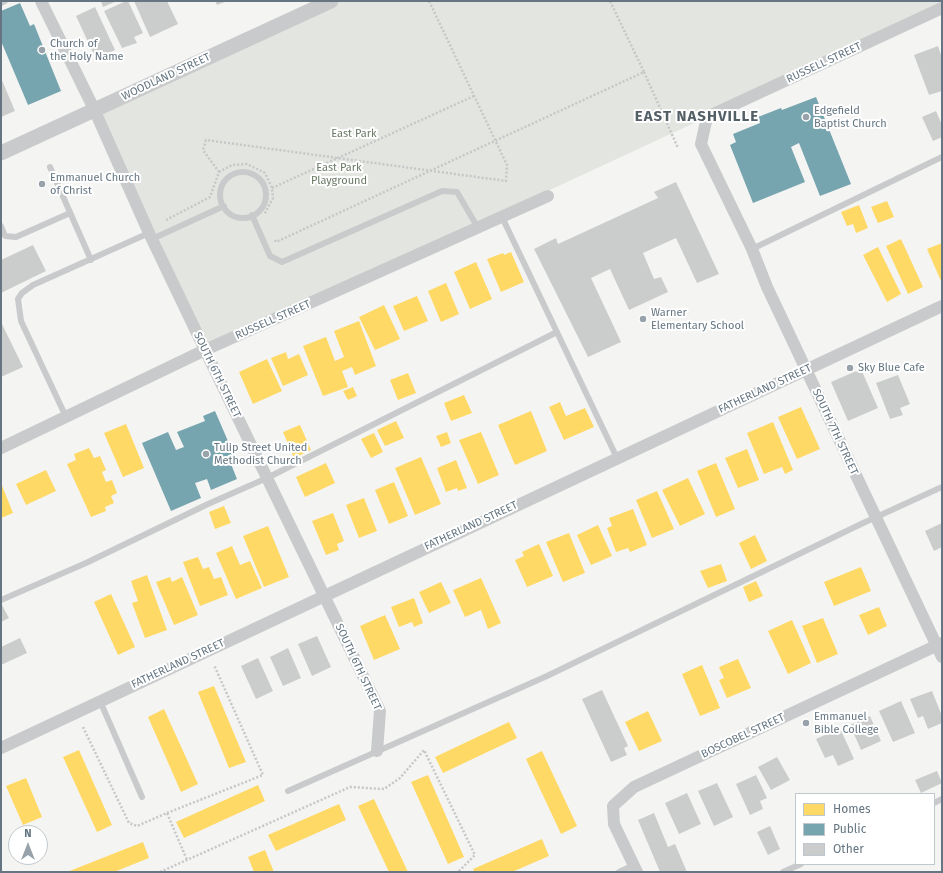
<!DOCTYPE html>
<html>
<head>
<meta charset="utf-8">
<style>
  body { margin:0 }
  #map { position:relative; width:943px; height:873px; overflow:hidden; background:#f4f4f3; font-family:"Fira Sans",sans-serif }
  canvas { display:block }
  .frame { position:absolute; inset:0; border:2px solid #657682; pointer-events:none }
  .legend { position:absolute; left:795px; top:793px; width:140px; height:72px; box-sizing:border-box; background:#fff; border:1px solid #c1c8cd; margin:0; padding:5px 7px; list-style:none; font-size:12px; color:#657682 }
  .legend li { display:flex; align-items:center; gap:8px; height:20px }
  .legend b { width:20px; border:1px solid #c1c8cd }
  .north { position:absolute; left:8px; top:825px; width:40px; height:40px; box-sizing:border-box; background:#fff; border:1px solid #c1c8cd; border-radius:50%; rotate:0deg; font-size:11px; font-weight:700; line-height:16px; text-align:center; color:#657682 }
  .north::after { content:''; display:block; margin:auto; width:14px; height:18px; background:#97a2aa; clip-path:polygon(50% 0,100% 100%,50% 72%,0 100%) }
</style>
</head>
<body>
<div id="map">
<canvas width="943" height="873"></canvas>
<div class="frame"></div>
<ul class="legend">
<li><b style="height:11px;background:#ffd966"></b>Homes</li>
<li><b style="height:11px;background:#76a5af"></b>Public</li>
<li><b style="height:11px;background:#cbcdcd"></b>Other</li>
</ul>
<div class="north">N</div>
</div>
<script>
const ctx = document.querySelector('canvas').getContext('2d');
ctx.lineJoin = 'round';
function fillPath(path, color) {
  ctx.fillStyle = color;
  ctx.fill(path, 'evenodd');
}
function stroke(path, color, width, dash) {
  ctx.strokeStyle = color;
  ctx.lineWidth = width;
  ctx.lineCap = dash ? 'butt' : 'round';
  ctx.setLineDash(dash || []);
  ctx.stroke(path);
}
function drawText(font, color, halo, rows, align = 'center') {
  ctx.font = font + ' "Fira Sans",sans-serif';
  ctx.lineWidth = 4;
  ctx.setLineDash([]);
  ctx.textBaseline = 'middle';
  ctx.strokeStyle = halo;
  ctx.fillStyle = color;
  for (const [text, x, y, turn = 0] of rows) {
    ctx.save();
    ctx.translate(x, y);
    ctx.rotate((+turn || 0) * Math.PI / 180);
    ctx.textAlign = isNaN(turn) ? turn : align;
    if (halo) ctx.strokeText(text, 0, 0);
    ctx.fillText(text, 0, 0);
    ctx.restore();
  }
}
const green = new Path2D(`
  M325 1H942V8L205 350 94 109Z`);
const homes = new Path2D(`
  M887 201 894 217 878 223 871 207Z
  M859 205 868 228 856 233 853 224 847 226 841 212Z
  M901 239 923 287 908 294 886 246Z
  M942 243V280L941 281 927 249Z
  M878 247 901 294 887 302 863 255Z
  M511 252 524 282 501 292 487 259 503 253 504 255Z
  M476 262 492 299 470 309 454 272Z
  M446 283 459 314 441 322 428 291Z
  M417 296 428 321 404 331 393 306Z
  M384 305 400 339 375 350 359 317Z
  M359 321 376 366 355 375 352 367 342 371 348 387 323 396 303 346 326 337 335 361 344 357 334 331Z
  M286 352 288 359 299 354 308 375 283 386 271 358Z
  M267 359 282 391 253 404 239 372Z
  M408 373 416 393 398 400 390 380Z
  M353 387 357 396 348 400 343 391Z
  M464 395 472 413 451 421 444 403Z
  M560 402 566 416 585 408 594 427 564 440 549 407Z
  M801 407 820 449 797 459 778 417Z
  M531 411 547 451 515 465 498 425Z
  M396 421 404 438 385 446 377 430Z
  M773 422 793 470 785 474 782 467 764 474 747 433Z
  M126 424 144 468 123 477 104 433Z
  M300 425 311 450 294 458 283 432Z
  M447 432 451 443 441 447 436 436Z
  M481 432 499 475 478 484 459 440Z
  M374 433 383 452 371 458 361 439Z
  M89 448 94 458 100 456 106 470 102 472 106 482 112 480 117 493 111 496 114 503 105 507 106 511 91 517 67 464 76 460 74 454Z
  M747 449 759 480 738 488 725 458Z
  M421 457 441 504 415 515 395 468Z
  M456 460 467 488 458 491 457 488 446 492 437 468Z
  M326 463 335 483 305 497 296 477Z
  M716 463 735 509 716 517 697 471Z
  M46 470 56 491 26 505 16 484Z
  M688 478 705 514 680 526 662 490Z
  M394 482 408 516 389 524 375 490Z
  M1 483 13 513 1 518Z
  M657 491 674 529 652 538 636 500Z
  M364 498 377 531 359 538 346 505Z
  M224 506 231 523 215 529 209 512Z
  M633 509 647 545 630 552 628 548 616 552 607 528 612 526 609 518Z
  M333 513 344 541 337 544 339 550 326 555 312 521Z
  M598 525 612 556 591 565 577 535Z
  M268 526 289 577 264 587 243 536Z
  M569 533 585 573 563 582 546 542Z
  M755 535 767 561 751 569 739 543Z
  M539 544 553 576 527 587 515 560 524 556 522 552Z
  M232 546 240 565 250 561 262 588 236 599 216 553Z
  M198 557 203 569 209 567 214 579 221 577 228 595 200 606 183 562Z
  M721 564 727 581 708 588 700 571Z
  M861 567 871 591 834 606 824 582Z
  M147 575 167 630 145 638 132 603 138 601 131 581Z
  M170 577 172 582 182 577 198 615 174 625 156 582Z
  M481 578 501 623 488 629 481 610 465 617 453 590Z
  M756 581 763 596 749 602 743 587Z
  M441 582 451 603 429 613 419 592Z
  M111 594 135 647 118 655 94 602Z
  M414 598 423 623 414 627 412 622 399 627 391 607Z
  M879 607 887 626 868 635 859 615Z
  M385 615 400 649 374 660 360 626Z
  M823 618 838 654 817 663 802 626Z
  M792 620 811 663 788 674 768 631Z
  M738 659 751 688 727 698 719 680 724 678 719 667Z
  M702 665 720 708 700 716 682 674Z
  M214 686 246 762 229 768 198 692Z
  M164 709 198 784 181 792 148 717Z
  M648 711 662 741 639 751 625 722Z
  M509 722 517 738 443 773 435 757Z
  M79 750 112 825 97 832 63 757Z
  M542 751 577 826 561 834 526 759Z
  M428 775 464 857 448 864 411 782Z
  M26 778 42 817 23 825 6 786Z
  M258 785 265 801 184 838 176 822Z
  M374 799 408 872H389L358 806Z
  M339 804 346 820 276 851 268 835Z
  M542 839 549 856 512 872H474L473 869Z
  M143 842 149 858 114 872H67Z
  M265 850 274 872H254L248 857Z`);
const public = new Path2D(`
  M20 3 30 26 34 24 61 91 28 105 1 41V11Z
  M816 97 851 184 820 196 799 143 791 147 805 182 753 203 730 145 736 142 733 134 760 123 758 117 781 108 782 110Z
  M215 411 237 462 231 464 237 479 211 490 207 479 195 483 201 498 171 511 142 443 168 432 176 450 184 447 177 432 205 421 203 416Z`);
const building = new Path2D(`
  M101 1H117L103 7Z
  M126 1H128L143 33 134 37 137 43 122 48 104 11Z
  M134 1H167L178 24 150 37Z
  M215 1H227L217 5Z
  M95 7 115 50 96 59 76 16Z
  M938 46 942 58V91L929 95 914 55Z
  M1 78 15 111 1 117Z
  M936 111 942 125V137L933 141 922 117Z
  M676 182 719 274 697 283 676 238 643 253 654 279 661 277 668 292 629 310 610 269 591 278 621 342 588 357 534 249 556 238 558 244 658 198 654 192Z
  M33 245 46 271 1 293V260Z
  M1 322 23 367 1 377Z
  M861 369 878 408 848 421 831 382Z
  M898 375 910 404 900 408 903 415 890 419 876 383Z
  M942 523V547L934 551 925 531Z
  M1 605H2L9 618 1 622Z
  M317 636 331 667 312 676 298 644Z
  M20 638 27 653 1 665V647Z
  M288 648 301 678 283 686 270 657Z
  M258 658 273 691 256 699 241 666Z
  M602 690 628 746 624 748 627 755 611 762 582 699Z
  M932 691 942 716V723L928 729 923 716 918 718 910 699Z
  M901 701 915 733 893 742 879 711Z
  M870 716 881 741 861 750 850 725Z
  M840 728 854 759 838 766 833 755 825 758 816 739Z
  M777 757 790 780 771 790 758 767Z
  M937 771 942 783 921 793 915 780Z
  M756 775 767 798 760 801 763 809 750 815 736 784Z
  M717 783 733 817 714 826 698 791Z
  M687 793 701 824 679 834 665 803Z
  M654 813 668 847 675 844 687 872H660L638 820Z
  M770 826 780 849 768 855 757 832Z`);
const path = new Path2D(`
  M644 72 678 148
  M219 172 232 165 247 164 265 173 272 188 273 198 264 215
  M272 188 474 96
  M166 220 210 197 219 172 203 150 206 140 506 181 507 165 429 1
  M275 240 276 242 644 72 610 1
  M83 727 129 823 137 826 167 813 187 860
  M167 813 263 775 214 665
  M160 872 350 787 384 789 400 778 424 750 475 855 458 872`);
const service = new Path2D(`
  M1 3 5 1
  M50 167 91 260
  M220 195a23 23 0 1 1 46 0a23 23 0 1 1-46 0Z
  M252 215 270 256 282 262 442 191 457 192 478 228
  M502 217 617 458
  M1 226 5 236 16 237 70 213
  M152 239 224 206
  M752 249 942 157
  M66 417 21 321 18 299 22 293 33 285 149 233
  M1 600 86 563 208 504 267 478 557 332
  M100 701 142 797
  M288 791 547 676 861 524 942 487
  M934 803 942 799
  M619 872 634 865
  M783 872 801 864`);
const minor = new Path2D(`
  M41 1 94 109 149 233 205 350 380 711 377 751
  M942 8 707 117 701 144 752 249 767 287 942 657
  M1 448 205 350 548 196
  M1 748 942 306
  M637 872 614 824 613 806 634 787 942 643`);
const tertiary = new Path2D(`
  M1 153 331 1`);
const markers = [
  [42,50,4,"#97a2aa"],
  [806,117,4,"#97a2aa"],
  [42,184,4,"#97a2aa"],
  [643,319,4,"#97a2aa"],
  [850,368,4,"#97a2aa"],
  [206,454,4,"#97a2aa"],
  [806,723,4,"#97a2aa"]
];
const poiNames = [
  ["Church of",50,44],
  ["the Holy Name",50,57],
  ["Edgefield",814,111],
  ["Baptist Church",814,124],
  ["Emmanuel Church",50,178],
  ["of Christ",50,191],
  ["Warner",651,313],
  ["Elementary School",651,326],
  ["Sky Blue Cafe",858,368],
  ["Tulip Street United",214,448],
  ["Methodist Church",214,461],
  ["Emmanuel",814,717],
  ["Bible College",814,730]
];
const streetNames = [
  ["RUSSELL STREET",824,63,-25],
  ["WOODLAND STREET",166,77,-25],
  ["RUSSELL STREET",273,320,-24],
  ["SOUTH 6TH STREET",217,375,64],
  ["FATHERLAND STREET",765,389,-25],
  ["SOUTH 7TH STREET",835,432,65],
  ["FATHERLAND STREET",471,526,-25],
  ["FATHERLAND STREET",178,664,-25],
  ["SOUTH 6TH STREET",358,667,65],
  ["BOSCOBEL STREET",743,736,-25]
];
const parkNames = [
  ["East Park",354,134],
  ["East Park",339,168],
  ["Playground",339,181]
];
const districtNames = [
  ["EAST NASHVILLE",697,117]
];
fillPath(green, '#e3e6e0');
fillPath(homes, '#ffd966');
fillPath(public, '#76a5af');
fillPath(building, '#cbcdcd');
stroke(path, '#c6c7c8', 2.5, [2, 2]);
stroke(service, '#c9cacb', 6);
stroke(minor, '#c9cacb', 12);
stroke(tertiary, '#c9cacb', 15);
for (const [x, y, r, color] of markers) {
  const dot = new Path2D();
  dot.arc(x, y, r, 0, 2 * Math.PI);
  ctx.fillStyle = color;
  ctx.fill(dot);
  stroke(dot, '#fff', 1.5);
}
drawText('11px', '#657682', '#fff', poiNames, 'left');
drawText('11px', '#657682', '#fff', streetNames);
drawText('11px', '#697964', '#fff', parkNames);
ctx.letterSpacing = '1px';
drawText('bold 15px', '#535f67', '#fff', districtNames);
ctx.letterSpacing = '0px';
</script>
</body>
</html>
